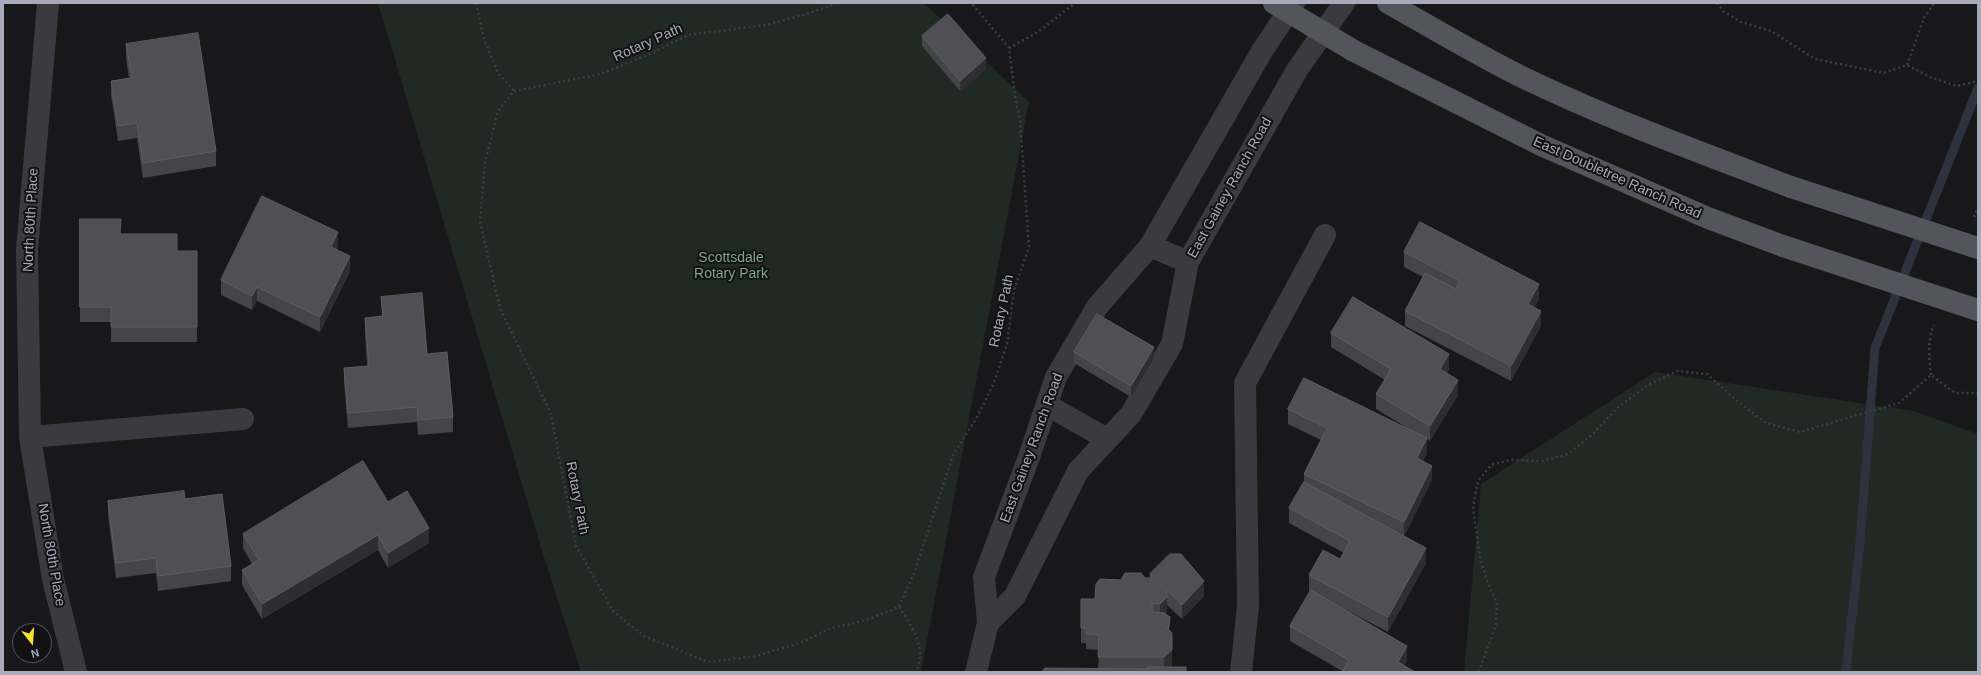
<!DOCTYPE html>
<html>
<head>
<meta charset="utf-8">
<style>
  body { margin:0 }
  #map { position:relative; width:1981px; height:675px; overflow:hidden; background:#181719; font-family:Arial,sans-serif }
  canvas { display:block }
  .frame { position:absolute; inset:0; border:4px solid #a9aab9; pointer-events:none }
  .north { position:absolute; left:12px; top:623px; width:40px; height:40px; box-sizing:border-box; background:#121214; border:1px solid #4e4f56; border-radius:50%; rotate:163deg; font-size:11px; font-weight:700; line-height:16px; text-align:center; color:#a9aab9 }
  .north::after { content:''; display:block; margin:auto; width:14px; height:18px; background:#f8e031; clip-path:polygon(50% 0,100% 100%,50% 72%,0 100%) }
</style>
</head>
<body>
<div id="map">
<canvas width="1981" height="675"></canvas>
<div class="frame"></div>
<div class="north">N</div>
</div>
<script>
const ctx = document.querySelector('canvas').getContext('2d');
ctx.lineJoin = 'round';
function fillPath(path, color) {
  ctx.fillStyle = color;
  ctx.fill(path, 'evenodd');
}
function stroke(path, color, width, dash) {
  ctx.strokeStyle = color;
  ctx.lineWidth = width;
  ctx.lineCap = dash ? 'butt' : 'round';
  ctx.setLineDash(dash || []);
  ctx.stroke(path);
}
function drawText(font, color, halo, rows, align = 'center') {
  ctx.font = font + ' Arial,sans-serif';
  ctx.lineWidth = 4;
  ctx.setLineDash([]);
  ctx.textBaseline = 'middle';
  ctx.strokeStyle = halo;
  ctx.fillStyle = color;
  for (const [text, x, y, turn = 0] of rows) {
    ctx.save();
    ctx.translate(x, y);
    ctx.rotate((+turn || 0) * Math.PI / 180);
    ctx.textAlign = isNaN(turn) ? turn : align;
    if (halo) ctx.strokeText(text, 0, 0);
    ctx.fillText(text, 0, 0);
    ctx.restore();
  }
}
const green = new Path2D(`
  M378 3H924L1029 102 921 672H581L543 554Z
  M1655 372 1913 411 1978 434V672H1464L1481 484Z`);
const stream = new Path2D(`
  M1846 672 1860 542 1875 348 1978 88`);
const path = new Path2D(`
  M476 3 484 39 498 73 514 91
  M837 3 810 13 766 25 688 35 652 53 601 74 514 91 498 111 485 162 480 221 500 308 551 414 576 546 613 611 644 636 708 662 756 656 803 642 831 628 867 620 899 607 914 573 953 455 976 419 993 385 1007 344 1014 290 1029 247 1020 118 1016 103 1009 48 973 5 970 3
  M1717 3 1723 11 1741 22 1771 31 1815 59 1884 73 1907 65 1932 78 1957 86 1978 81
  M1009 48 1038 32 1075 3
  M1907 65 1924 18 1934 3
  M1974 217 1978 207
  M1931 375C1929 356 1927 342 1934 325
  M899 607C912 626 927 648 916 672
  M1479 672 1496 625 1497 603 1489 586 1480 559 1473 507 1478 481 1491 465 1510 460 1543 461 1568 454 1593 434 1616 409 1648 385 1677 371 1707 374 1736 400 1766 423 1800 432 1899 403 1931 375 1955 393H1978`);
const minor = new Path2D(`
  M48 3 27 249 30 437 53 579 76 672
  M1150 246 1188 262
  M1047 405 1107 439
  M30 437 243 419
  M988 623 1015 596 1078 471 1131 414 1172 344 1188 262 1297 70 1344 3
  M976 672 988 623 984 577 1029 457 1056 377 1097 307 1150 246 1262 51 1294 3
  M1241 672 1248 606 1245 383 1325 235`);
const major = new Path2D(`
  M1274 3 1354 51 1543 146 1708 218 1783 246
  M1388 3C1431 27 1474 53 1518 75 1606 118 1699 152 1791 187`);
const majorBridge = new Path2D(`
  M1791 187 1978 248
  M1783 246 1978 310`);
const wall = new Path2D(`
  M922 36 986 69 960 91 922 46Z
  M126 44 216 151V166L143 178 137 138 118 141 111 95V81L129 78 126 59Z
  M80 219 121 234 177 251H197V342H111V322H80Z
  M338 247 337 250 350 271 320 332 257 301 252 310 221 295V280Z
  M1404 252 1539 299 1534 307 1541 326 1511 381 1405 326V311L1423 277 1404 267Z
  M381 297 427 354 453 417V432L418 435 417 422 348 428 344 383V368L367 366 365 333V318L382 316Z
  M1331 333 1449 369 1447 373 1458 395 1430 441 1427 439V453L1423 461 1432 480 1404 536 1426 563 1388 632 1318 595 1407 660 1404 666 1342 671 1290 641V626L1311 591 1309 590V575L1340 559 1344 553 1289 523V508L1304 482V474L1321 440 1288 424V409L1414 432 1376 409V394L1385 380 1331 347Z
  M1074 352 1154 358 1131 397 1074 363Z
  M185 499 231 566V581L158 591 156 573 116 578 108 515V501Z
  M388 502 429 543 388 568 378 550 262 619 242 585V570L252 564 243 548V534Z
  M1150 574 1204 596 1182 619 1167 605V612L1165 614 1170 631 1172 665 1169 667 1186 672 1098 669 1099 650 1086 649V643H1081V628L1095 599 1121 580 1150 578Z`);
const shadedWall = new Path2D(`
  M986 58V69L960 91V81Z
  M338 232V247L331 262V247Z
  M350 256V271L320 332V317Z
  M1539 284V299L1528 318V304Z
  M257 287V301L252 310V296Z
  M1541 311V326L1511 381V366Z
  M1154 347V358L1131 397V386Z
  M1449 354V369L1440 384V369Z
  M1458 380V395L1430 441V426Z
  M1427 438V453L1417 473V458Z
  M1432 466V480L1404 537V522Z
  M429 528V543L388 568V553Z
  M378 535V550L262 619V604Z
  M1426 548V563L1388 632V617Z
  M1204 581V596L1182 619V605Z
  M1167 597V612L1160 618V604Z
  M1172 633V665L1164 672V657Z
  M1407 646V660L1400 672 1398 662Z`);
const building = new Path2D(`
  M948 14 986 58 960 81 922 36Z
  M198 33 216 151 143 163 137 123 118 126 111 81 132 78 126 44Z
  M262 196 338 232 331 247 350 256 320 317 257 287 252 296 221 280Z
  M80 219H121L120 234H177V251H197V327H111V307H80Z
  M1420 222 1539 284 1528 304 1541 311 1511 366 1405 311 1425 273 1456 289 1460 281 1404 252Z
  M422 293 427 354 447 352 453 417 418 420 417 407 348 413 344 368 369 366 365 318 383 316 381 297Z
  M1353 297 1449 354 1440 369 1458 380 1430 426 1376 394 1391 369 1331 333Z
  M1097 314 1154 347 1131 386 1074 352Z
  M1304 378 1427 438 1417 458 1432 466 1404 522 1304 474 1327 428 1288 409Z
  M363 461 388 502 407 491 429 528 388 553 378 535 262 604 242 570 259 560 243 534Z
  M1304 482 1426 548 1388 617 1309 575 1323 550 1340 559 1350 541 1289 508Z
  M184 491 185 499 222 494 231 566 158 576 156 558 116 563 108 501Z
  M1170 554H1181L1204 581 1182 605 1167 590V597L1160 604 1152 603V612L1164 613 1170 617 1169 627 1167 628 1172 633V650L1164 657H1098L1099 635 1086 634V628H1081V599H1095L1096 584 1100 579 1121 580 1125 573H1141L1145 578H1152L1150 574Z
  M1311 590 1407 646 1398 662 1415 672H1342L1349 660 1290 626Z
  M1148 667H1186V672H1041L1045 668 1148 669Z`);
const streetNames = [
  ["Rotary Path",648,43,-24],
  ["East Doubletree Ranch Road",1617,178,24],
  ["East Gainey Ranch Road",1230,188,-61],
  ["North 80th Place",31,220,-87],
  ["Rotary Path",1002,311,-78],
  ["East Gainey Ranch Road",1032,448,-70],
  ["Rotary Path",577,498,79],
  ["North 80th Place",51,555,80]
];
const parkNames = [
  ["Scottsdale",731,258],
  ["Rotary Park",731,274]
];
fillPath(green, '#212924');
stroke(stream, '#2c323e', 9);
stroke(path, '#3e3e45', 2.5, [2, 3]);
stroke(minor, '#3a3a40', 22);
stroke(major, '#54545d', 22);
stroke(majorBridge, '#54545d', 22);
fillPath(wall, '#454449');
fillPath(shadedWall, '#2e2d31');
fillPath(building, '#4f4f55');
stroke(building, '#5d5d65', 1);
drawText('14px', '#a9aab9', '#121214', streetNames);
drawText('14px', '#7fa58a', '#121214', parkNames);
</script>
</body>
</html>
